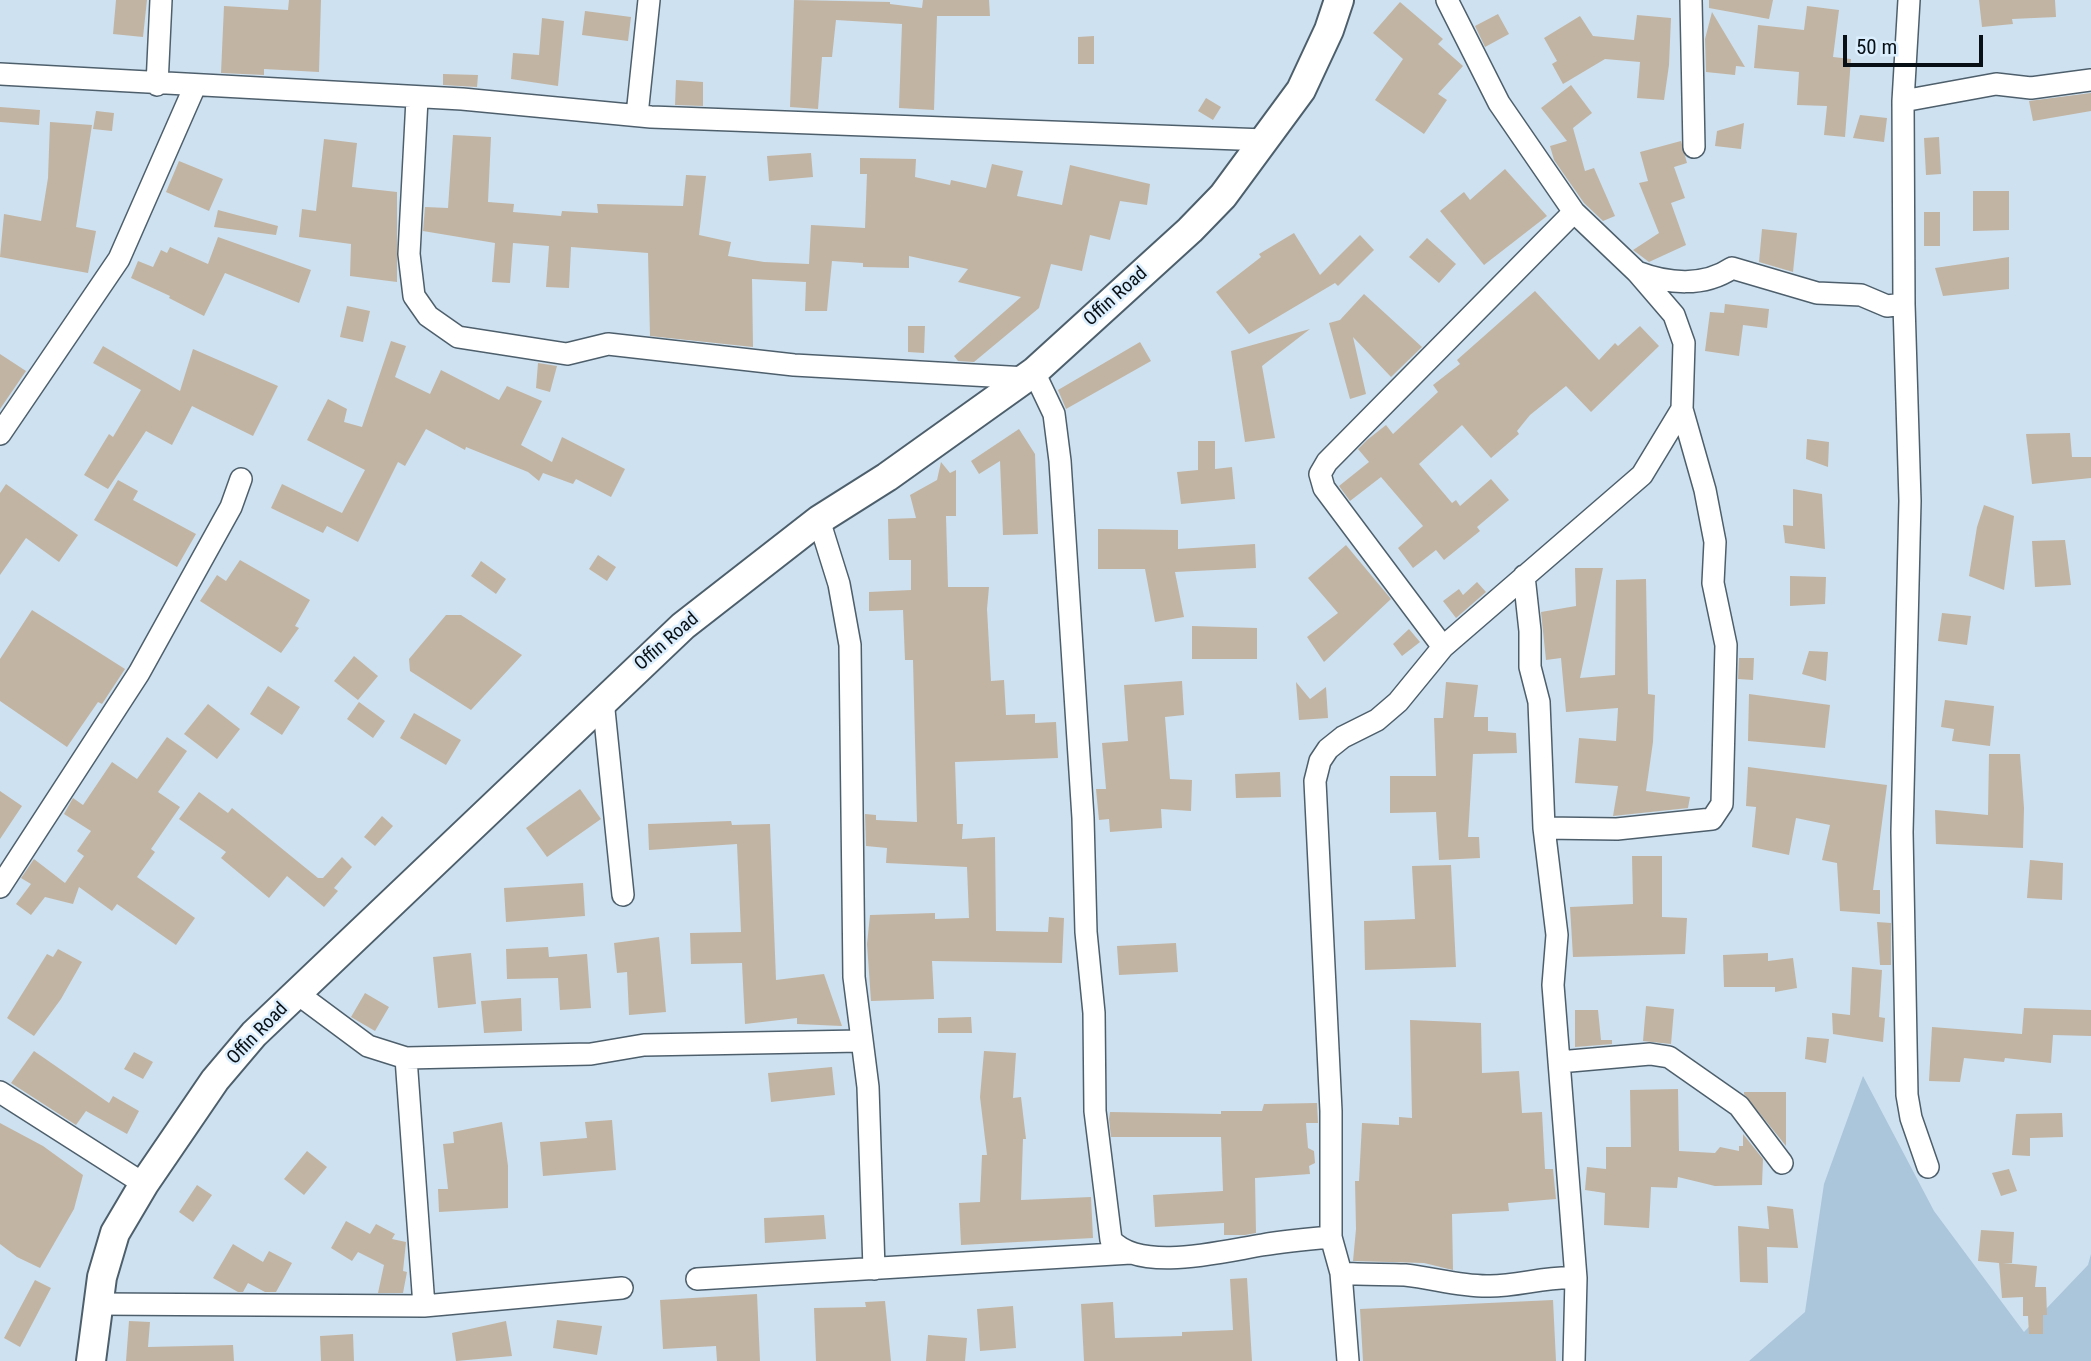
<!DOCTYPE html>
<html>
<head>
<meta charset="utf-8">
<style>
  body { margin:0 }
  #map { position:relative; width:2091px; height:1361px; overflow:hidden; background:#cee1f0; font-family:"Roboto Condensed",sans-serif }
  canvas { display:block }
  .scale { position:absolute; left:1843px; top:35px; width:140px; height:32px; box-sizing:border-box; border:4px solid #091015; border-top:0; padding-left:9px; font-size:21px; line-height:24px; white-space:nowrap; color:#091015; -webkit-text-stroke:5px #dbeefd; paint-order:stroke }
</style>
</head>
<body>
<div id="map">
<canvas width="2091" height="1361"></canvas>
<div class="scale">50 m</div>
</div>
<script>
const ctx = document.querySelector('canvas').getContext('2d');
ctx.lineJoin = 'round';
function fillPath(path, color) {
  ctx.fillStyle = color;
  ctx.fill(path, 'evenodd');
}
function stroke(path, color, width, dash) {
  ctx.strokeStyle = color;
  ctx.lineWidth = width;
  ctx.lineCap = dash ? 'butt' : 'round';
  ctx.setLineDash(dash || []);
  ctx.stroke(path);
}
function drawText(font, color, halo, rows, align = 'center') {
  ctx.font = font + ' "Roboto Condensed",sans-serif';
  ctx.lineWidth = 5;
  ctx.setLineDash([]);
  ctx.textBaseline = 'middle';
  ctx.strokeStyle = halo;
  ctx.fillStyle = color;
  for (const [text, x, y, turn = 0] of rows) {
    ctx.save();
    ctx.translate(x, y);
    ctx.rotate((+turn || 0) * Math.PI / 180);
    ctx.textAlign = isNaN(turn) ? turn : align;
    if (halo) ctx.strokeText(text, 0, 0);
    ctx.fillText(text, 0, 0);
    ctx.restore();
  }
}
const green = new Path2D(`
  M1863 1076 1934 1211 2024 1332 2088 1265 2091 1254V1361H1749L1805 1312 1824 1184Z`);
const building = new Path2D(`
  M116 0H147L143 37 113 34Z
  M289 0H321L319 72 264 69V75L221 73 224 6 288 10Z
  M794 0 890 2V4L922 8 923 0H989L990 16H937L934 110 899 108 902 24 836 20 832 57H822L818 109 790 107Z
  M1709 0H1773L1769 19 1709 8Z
  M1979 0H2055L2056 17 2012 19 2013 24 1982 27Z
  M1400 2 1443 39 1438 44 1463 66 1438 94 1447 100 1424 134 1375 100 1403 59 1373 33Z
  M1807 6 1839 10 1833 57 1851 59 1845 137 1824 135 1827 106 1797 105 1799 72 1754 68 1758 25 1804 30Z
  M585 11 631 17 628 41 582 35Z
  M1712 12 1745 67 1736 66 1735 75 1706 72 1705 39Z
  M1498 14 1509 34 1485 47 1475 26Z
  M1637 15 1671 18 1669 65 1664 100 1637 98 1640 62 1605 59 1563 84 1552 64 1557 61 1544 38 1580 16 1593 36 1634 40Z
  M542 18 564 21 558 86 511 79 513 53 539 55Z
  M1094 36V64H1078V37Z
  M443 74 478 75 477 87 443 85Z
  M676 80 703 82V106L675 105Z
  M1571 85 1592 113 1573 128 1585 171 1594 168 1615 216 1603 221 1584 203 1554 160 1550 146 1567 141 1541 108Z
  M2091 93V111L2033 121 2029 101Z
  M1206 98 1221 107 1213 120 1198 111Z
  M0 107 40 110 39 125 0 122Z
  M96 111 114 113 112 131 93 129Z
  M1860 115 1887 118 1884 142 1853 138Z
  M50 122 92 125 76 227 96 231 88 273 0 257 4 214 41 221 48 178Z
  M1744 123 1741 149 1715 146 1717 131Z
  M453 135 491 137 488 202 514 204 513 212 561 216 562 211 598 213 597 204 683 206 686 175 706 176 699 235 731 242 728 256 764 262 809 264 811 225 865 228 867 174H860V158L916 159 915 177 950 185 951 180 986 188 992 164 1023 171 1017 196 1062 205 1070 165 1150 184 1147 205 1120 201 1110 240 1090 235 1082 271 1051 264 1039 308 974 362 958 361 954 356 1021 297 958 282 968 269 909 256V268L863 267V263L832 261 827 311H805L806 282 752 279 753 347 650 336 648 253 571 247 569 288 546 287 549 246 513 243 510 283 492 282 495 243 423 231 425 207 448 208Z
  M1939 137 1941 174 1926 175 1924 138Z
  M324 139 357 143 352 187 397 192V282L350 276 351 244 299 237 302 209 316 211Z
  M1681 141 1687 163 1674 167 1685 198 1671 203 1686 245 1649 262 1633 250 1659 233 1639 183 1648 181 1640 152Z
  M811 153 813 177 769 181 767 156Z
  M179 161 223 179 209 211 166 192Z
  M1505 169 1547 216 1484 265 1440 211 1464 192 1470 200Z
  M1973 191H2009V230L1973 231Z
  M218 210 278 226 276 235 214 227Z
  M1924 212H1940V246H1924Z
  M1762 229 1797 233 1793 272 1759 262Z
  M1294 233 1320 275 1360 235 1374 250 1338 286 1335 283 1249 334 1216 292 1261 257 1259 254Z
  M218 237 311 270 299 303 225 273 204 316 169 298 170 296 131 278 138 261 153 267 161 250 167 253 170 247 208 264Z
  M1427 238 1456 264 1439 283 1409 257Z
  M2009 257V289L1943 296 1935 268Z
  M1535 291 1599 360 1615 343 1618 346 1640 326 1659 346 1591 412 1566 386 1530 415 1517 431 1519 434 1491 458 1462 425 1419 464 1452 503 1456 500 1460 506 1491 479 1509 500 1477 527 1480 531 1444 560 1436 550 1413 568 1398 548 1423 526 1381 477 1350 501 1339 486 1369 462 1358 449 1367 440 1386 425 1393 434 1438 392 1433 385 1460 364 1457 360Z
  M1364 294 1422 347 1391 377 1353 337 1366 394 1350 399 1329 323 1340 320Z
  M1725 304 1769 309 1767 328 1743 325 1739 356 1705 351 1710 312 1724 313Z
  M347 306 370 311 363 342 340 337Z
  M908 326H925L924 353 908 352Z
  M1310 329 1262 366 1275 438 1245 442 1231 351Z
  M391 341 406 346 395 377 430 394 441 370 499 400 507 386 542 401 521 445 552 462 562 437 625 469 611 497 576 479 573 484 543 473 539 481 528 472 466 447 465 450 426 429 405 466 398 462 358 542 327 526 323 533 271 508 282 484 342 513 365 470 307 440 328 399 347 409 344 422 362 427Z
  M1140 342 1151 361 1066 409 1058 390Z
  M103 346 180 391 193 349 278 386 253 436 192 406 172 445 146 431 108 489 84 475 109 434 113 437 141 390 93 363Z
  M0 354 26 371 0 409Z
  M538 363 557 366 550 392 536 388Z
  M1019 429 1035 454 1038 534 1003 535 1000 461 979 474 971 461Z
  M2070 433 2072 457H2091V478L2032 484 2026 434Z
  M1807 439 1829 442 1828 467 1806 459Z
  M1198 441H1215V469L1232 467 1235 499 1181 504 1177 472 1198 470Z
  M941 462 950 473 956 470V516H946L948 587H989L987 609 991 681 1004 680 1006 715 1035 714V723L1056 722 1058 758 955 762 957 824H963L962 839 995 837 996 931 1048 932 1049 917 1064 918 1062 963 932 961 934 999 871 1001 867 944 870 915 935 913V919L969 918 967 867 886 863 887 848 866 846 865 814 876 815V820L917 822 913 660H905L903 610 869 611V592L911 590V560H889L888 519 916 518 910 495 937 480Z
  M118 480 138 491 133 500 196 534 177 567 94 520Z
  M6 484 78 535 59 562 26 538 0 575V493Z
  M1793 489 1822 494 1825 549 1785 543 1783 525 1793 526Z
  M1984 505 2014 516 2004 590 1969 576 1977 527Z
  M1098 529 1178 530V549L1255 544 1256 568 1175 572 1184 617 1155 622 1145 569H1098Z
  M2065 540 2071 585 2035 587 2032 541Z
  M1346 545 1391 599 1324 662 1307 637 1338 613 1308 578Z
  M598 555 616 567 607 581 589 569Z
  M240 560 310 600 295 626 299 628 281 653 200 601 217 575 226 581Z
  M481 561 506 579 496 594 471 576Z
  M1575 568H1603L1580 678 1615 675 1616 580 1646 579 1648 694 1655 695 1653 742 1646 791 1690 797 1688 808 1613 816 1618 786 1575 783 1579 738 1616 741 1618 708 1566 712 1561 658 1546 660 1541 612 1576 606Z
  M1790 576 1826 577 1825 604 1790 606Z
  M1477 582 1486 592 1456 618 1443 601 1459 589 1463 595Z
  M32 610 125 669 102 704 98 702 67 747 0 701V659Z
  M1942 613 1971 616 1967 645 1938 641Z
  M446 615H461L522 655 471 710 410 671 409 659Z
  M1192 626 1257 628V659H1192Z
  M1409 629 1420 642 1402 656 1393 644Z
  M1809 651 1828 652 1826 681 1802 674Z
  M354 656 378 676 358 700 334 681Z
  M1739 658H1754L1753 680 1738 679Z
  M1182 681 1184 715 1165 717 1170 779 1192 780 1191 811 1161 809 1162 828 1110 832 1109 819 1099 820 1096 789H1106L1102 743 1128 741 1124 685Z
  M1296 682 1310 699 1326 687 1328 718 1299 720Z
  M1446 682 1478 685 1474 717H1488V731L1516 733 1517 753 1473 754 1468 837H1479L1480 858 1439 860 1436 812 1390 813V776H1436L1434 718H1443Z
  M268 686 300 707 282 735 250 714Z
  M1749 694 1830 705 1825 748 1748 741Z
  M1945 700 1994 706 1990 746 1952 741 1954 729 1941 727Z
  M359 702 385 721 373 738 347 719Z
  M208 704 240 729 217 759 184 734Z
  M414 713 461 740 446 765 400 738Z
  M167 737 187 751 158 792 180 807 151 849 155 852 137 877 195 918 176 945 117 904 112 911 79 887 73 904 45 897 31 915 16 904 31 884 21 878 34 859 65 883 84 856 77 851 91 831 64 814 73 798 83 805 112 762 137 779Z
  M1989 754H2020L2024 808 2023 848 1936 844 1935 810 1988 815Z
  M1748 767 1887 785 1873 890H1880V914L1840 911 1837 863 1822 860 1830 825 1796 818 1789 855 1752 847 1756 807 1746 806Z
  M1280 772 1281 797 1236 798 1235 774Z
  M580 789 601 819 547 857 526 828Z
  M0 791 22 806 0 839Z
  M199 792 228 813 232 808 318 878H323L342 857 352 867 334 888 338 891 324 907 287 876 269 898 221 858 226 852 179 819Z
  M382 816 393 826 375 846 364 837Z
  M731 821 732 825 770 824 776 980 824 974 842 1026 797 1024V1018L745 1024 742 963 691 964 690 933 741 932 737 844 649 850 648 824Z
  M1632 856H1662V917L1687 918 1685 954 1573 957 1570 907 1633 904Z
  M2030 860 2063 863 2062 900 2027 898Z
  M1451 865 1456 967 1365 970 1364 921 1415 919 1412 866Z
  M583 883 585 916 506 922 504 888Z
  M1877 922 1891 923V965H1880Z
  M659 937 666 1012 629 1015 627 972 617 973 614 943Z
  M1176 943 1178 972 1119 975 1117 946Z
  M548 947 549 957 587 954 591 1008 560 1010 558 978 507 979 506 949Z
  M58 949 82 962 61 999 34 1036 7 1018 47 954 53 957Z
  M471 953 476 1004 438 1008 433 957Z
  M1768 953V961L1793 958 1797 988 1775 992V987H1724L1723 955Z
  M1852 967 1882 970 1879 1017 1885 1018 1883 1042 1833 1034 1832 1013 1850 1015Z
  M365 993 389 1007 375 1031 351 1017Z
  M521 998 522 1031 484 1033 481 1001Z
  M1646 1006 1674 1009 1671 1044 1643 1041Z
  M2024 1008 2091 1010V1036L2053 1035 2051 1063 2005 1058 2004 1062 1964 1058 1960 1082 1929 1081 1932 1027 2022 1034Z
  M1575 1010H1598L1601 1040H1612V1044L1575 1047Z
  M971 1017 972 1033H938V1018Z
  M1410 1020 1481 1023 1482 1073 1519 1071 1522 1113 1542 1112 1545 1169H1553L1556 1199 1508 1203 1509 1211 1452 1214 1453 1270 1424 1263 1353 1261 1356 1229 1355 1181H1359L1362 1123 1399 1125V1117L1412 1118Z
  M1807 1037 1829 1039 1826 1063 1805 1059Z
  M34 1051 109 1103 113 1096 139 1111 127 1134 86 1111 76 1125 11 1083Z
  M984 1051 1016 1053 1013 1098 1021 1097 1026 1139H1023L1021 1200 1091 1197 1093 1238 961 1245 959 1203 980 1202 982 1155H987L980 1097Z
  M134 1052 153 1062 143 1079 124 1069Z
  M832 1067 835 1095 771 1102 768 1073Z
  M1678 1089 1679 1151 1715 1153 1720 1147 1739 1151V1146H1743V1134L1763 1159 1762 1185 1715 1186 1678 1177 1677 1188 1651 1187 1649 1228 1604 1225 1605 1193 1585 1190 1587 1167 1606 1169V1147H1631L1630 1090Z
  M1744 1092H1786V1146L1744 1094Z
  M1317 1103 1318 1123H1306L1308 1148 1314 1151 1315 1163 1309 1166 1310 1174 1255 1178 1256 1233 1245 1235H1224V1223L1155 1227 1153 1195 1223 1191 1221 1137H1111L1109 1119 1110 1112 1221 1114V1111H1262L1264 1104Z
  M2062 1113 2063 1137 2030 1138V1156L2012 1155 2016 1114Z
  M612 1120 616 1170 543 1176 540 1142 587 1138 585 1122Z
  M502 1122 508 1166V1208L439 1212 438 1189H448L443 1144 454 1143 453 1132Z
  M0 1123 43 1146 83 1175 74 1209 40 1268 17 1257 0 1244Z
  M307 1151 327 1167 304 1195 284 1179Z
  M2009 1169 2017 1191 2001 1196 1992 1173Z
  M197 1185 212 1195 193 1222 179 1212Z
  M1767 1206 1793 1209 1798 1248 1767 1247 1768 1283 1740 1282 1738 1226 1769 1229Z
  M824 1215 826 1239 765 1243 764 1218Z
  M346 1221 370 1234 376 1224 395 1234 392 1239 406 1242 403 1271 407 1272 403 1293H378L384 1265 358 1252 352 1261 331 1248Z
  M1981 1230 2014 1232 2012 1263H2003L2037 1266 2035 1287H2046L2047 1315H2043V1334H2029L2028 1316H2023V1297L2002 1298 1999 1263 1978 1261Z
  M233 1244 263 1262 269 1251 292 1263 276 1292H265L248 1283 243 1292H238L213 1278Z
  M1247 1278 1252 1361H1084L1081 1304 1113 1302 1115 1338 1182 1336V1332L1233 1330 1230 1279Z
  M35 1280 51 1288 20 1347 4 1338Z
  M757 1294 760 1361H717L716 1346 663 1349 660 1300Z
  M1553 1300 1556 1361H1363L1360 1309Z
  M885 1301 891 1361H816L814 1308 866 1307 865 1302Z
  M1013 1306 1016 1348 980 1351 977 1309Z
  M557 1320 602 1326 597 1355 553 1348Z
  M129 1321 150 1322 148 1347 233 1345 234 1361H126Z
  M506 1321 512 1356 456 1361 452 1333Z
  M353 1334 354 1361H321L320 1336Z
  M928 1335 967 1338 965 1361H926Z`);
const minor = new Path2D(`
  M1691 0 1694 147
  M0 74 462 99 651 117 1265 140
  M157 85 161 0
  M417 99 409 254 414 296 428 316 458 337 567 354 608 344 794 365 1027 378
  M1903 101 1909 0
  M637 115 649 0
  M1637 272C1668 284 1704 287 1732 268L1817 293 1861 295 1887 306 1904 304 1910 501 1902 832 1907 1095 1911 1118 1928 1167
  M1904 304 1903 101 1996 84 2031 88 2091 80
  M1034 372 1054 414 1060 461 1083 818 1086 932 1094 1013 1095 1111 1111 1240C1140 1273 1224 1251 1262 1245 1285 1241 1308 1239 1331 1237
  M0 434 119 259 195 86
  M819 520 839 584 850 645 854 977 868 1087 874 1269
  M1524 576 1530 631V667L1539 702 1544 828 1557 935 1553 985 1576 1278 1574 1361
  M1443 647 1324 488 1320 474 1327 462 1574 212
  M603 700 623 895
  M1544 828 1617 829 1712 819 1722 804 1726 645 1713 583 1715 542 1705 490 1682 409
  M0 887 139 673 231 507 241 479
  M298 994 368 1046 406 1058 591 1054 644 1045 860 1041
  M406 1058 424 1306
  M1559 1062 1650 1054 1669 1057 1739 1106 1782 1163
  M0 1092 144 1184
  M1341 1273C1362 1275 1384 1274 1405 1275 1434 1278 1461 1287 1490 1286 1519 1286 1547 1276 1576 1278
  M697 1279 1131 1253
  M98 1304 424 1306 622 1288
  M1348 1361 1341 1273 1331 1237V1111L1315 781 1320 761 1328 749 1343 737 1377 720 1398 702 1443 647 1642 475 1682 409 1684 343 1674 315 1637 272 1574 212 1499 103 1447 0`);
const tertiary = new Path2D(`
  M91 1361 102 1277 115 1233 144 1184 215 1080 254 1034 683 626 819 520 887 477 1034 372 1190 230 1223 196 1301 90 1329 30 1339 0`);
const streetNames = [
  ["Offin Road",1116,297,-42],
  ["Offin Road",667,642,-41],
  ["Offin Road",258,1034,-46]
];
fillPath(green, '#abc5da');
fillPath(building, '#c2b4a2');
stroke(minor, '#4e5f6c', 24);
stroke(tertiary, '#4e5f6c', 32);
stroke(minor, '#fff', 21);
stroke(tertiary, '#fff', 28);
drawText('19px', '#091015', '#dbeefd', streetNames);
</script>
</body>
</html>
